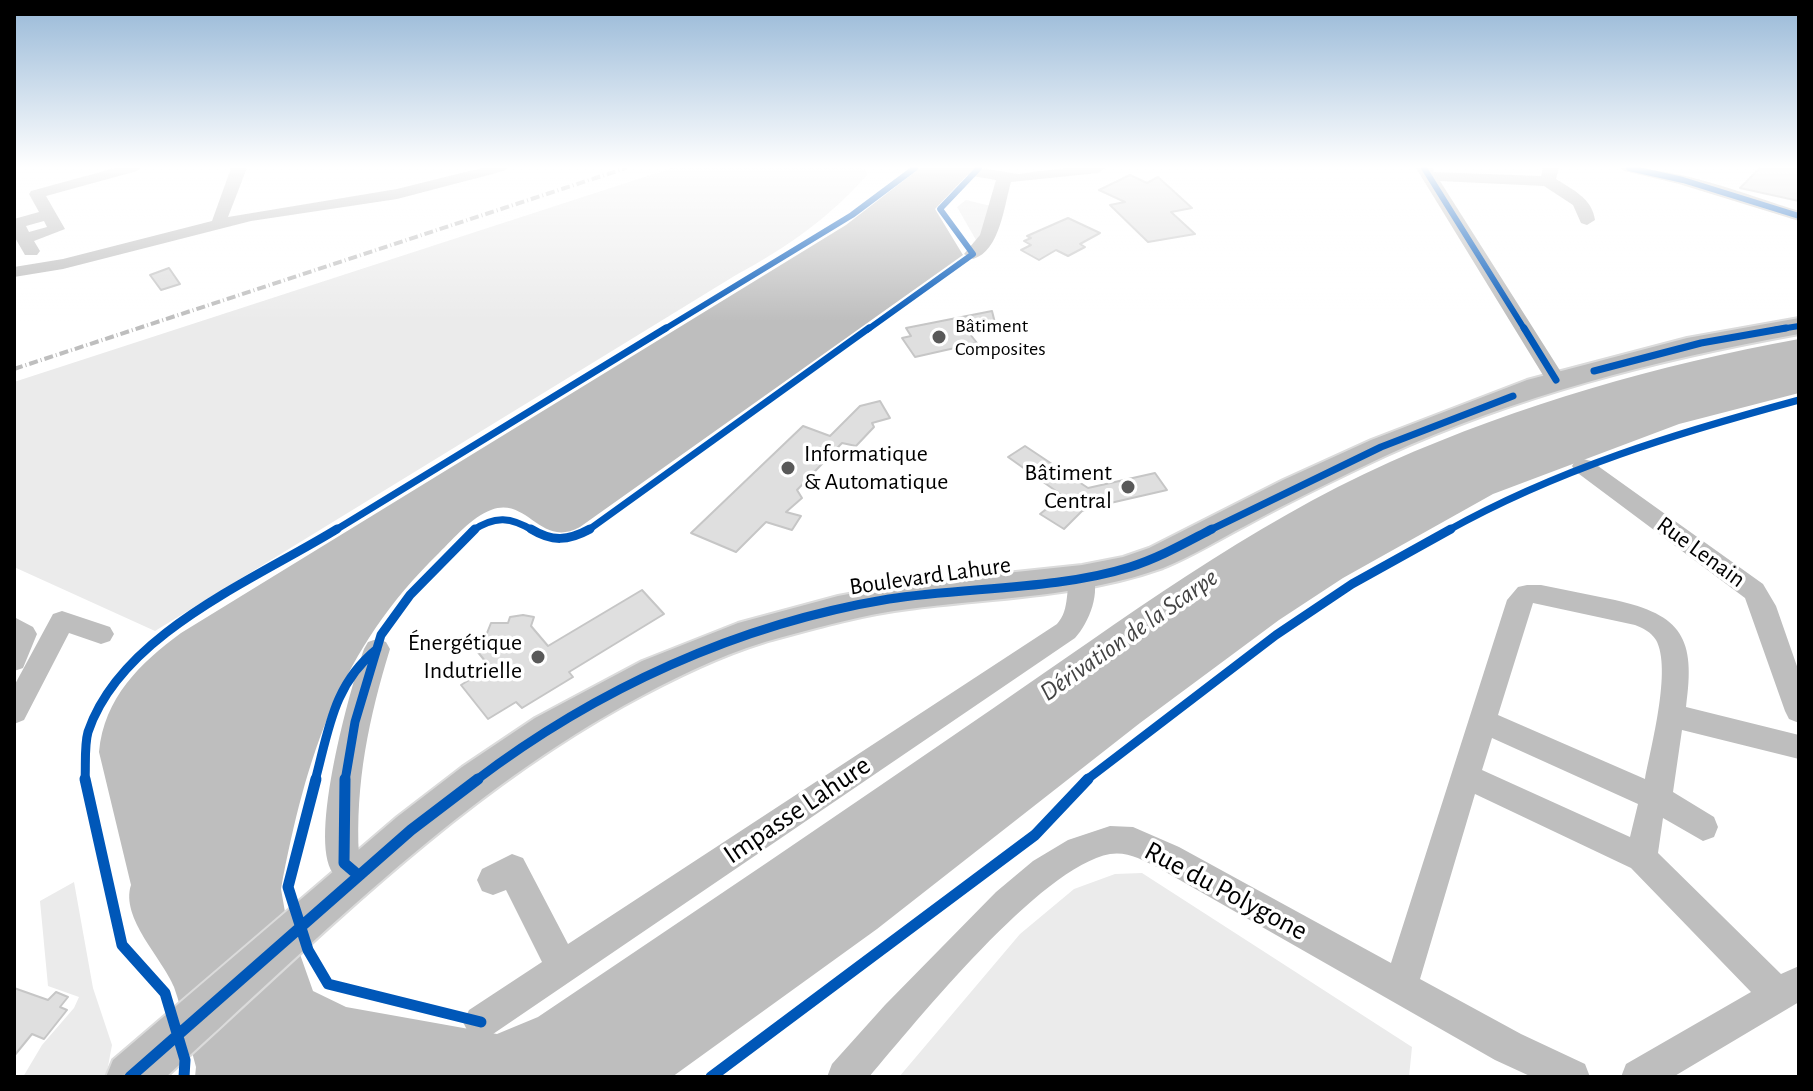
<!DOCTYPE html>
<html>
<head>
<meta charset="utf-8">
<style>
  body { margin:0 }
  #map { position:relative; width:1813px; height:1091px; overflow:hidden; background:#fff; font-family:"Alegreya Sans",sans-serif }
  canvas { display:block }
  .frame { position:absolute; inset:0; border:16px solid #000; pointer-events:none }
</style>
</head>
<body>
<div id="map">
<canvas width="1813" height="1091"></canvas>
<div class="frame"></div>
</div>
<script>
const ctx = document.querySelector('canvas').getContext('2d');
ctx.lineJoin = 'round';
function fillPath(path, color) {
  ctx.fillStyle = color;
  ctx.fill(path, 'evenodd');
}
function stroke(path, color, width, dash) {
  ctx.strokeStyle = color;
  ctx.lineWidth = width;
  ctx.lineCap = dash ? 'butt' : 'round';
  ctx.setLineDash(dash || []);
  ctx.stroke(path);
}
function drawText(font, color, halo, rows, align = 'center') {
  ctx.font = font + ' "Alegreya Sans",sans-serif';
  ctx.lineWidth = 7;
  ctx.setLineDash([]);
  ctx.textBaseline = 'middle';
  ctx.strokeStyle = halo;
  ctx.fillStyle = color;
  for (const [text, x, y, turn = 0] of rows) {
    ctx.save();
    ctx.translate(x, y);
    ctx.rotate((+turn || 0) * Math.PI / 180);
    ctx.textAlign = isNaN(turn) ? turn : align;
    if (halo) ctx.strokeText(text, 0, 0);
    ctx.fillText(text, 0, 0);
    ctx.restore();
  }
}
const green = new Path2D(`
  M672 168H864L868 174C829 218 788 247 736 275L155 631 14 567V382Z
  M966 200 991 206 981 238 976 240 957 207Z
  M1142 873 1412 1047 1409 1077H899L1020 934 1074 889 1115 874Z
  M74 882 93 988 112 1045 106 1077H23L42 1045 74 1008 79 997 48 986 40 901Z`);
const water = new Path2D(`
  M920 168H974L935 209 963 255 580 527C540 549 528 496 491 510 472 517 454 538 439 553 340 649 306 756 281 889L285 912 313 991 346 1007 497 1034 538 1017C691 914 844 811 995 707 1122 620 1249 525 1390 462 1521 404 1658 365 1799 339V393L1679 424 1493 494 1343 578 1279 620 1140 723 877 929 672 1077H195L196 1067C189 1041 183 1013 174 987 163 959 120 918 131 885L99 752C104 698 140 663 181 633L846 225Z`);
const building = new Path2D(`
  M1760 168H1799V201L1740 188Z
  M1130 175 1147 183 1158 177 1192 208 1171 212 1195 234 1148 242 1110 205 1125 202 1099 190Z
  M1068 218 1100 233 1080 244 1085 247 1068 256 1056 250 1039 260 1021 250 1031 245 1024 241 1031 238 1027 236Z
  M169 268 180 284 161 290 150 275Z
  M992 311 995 323 966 329 977 343 915 357 902 338 911 336 906 328Z
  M880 401 890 418 872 423 874 427 856 446 842 443 797 490 802 498 786 512 801 516 792 530 766 522 736 552 691 533 803 426 830 436 860 406Z
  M1025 446 1088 488 1155 473 1167 490 1106 504 1105 501 1082 511 1064 529 1040 514 1063 496 1008 457Z
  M642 590 664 614 569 672 573 677 522 708 516 702 488 719 461 685 490 667 472 645 485 638 491 623H508L510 617 523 615 534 617 531 626 548 646Z
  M14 988 48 1000 56 992 68 997 60 1007 67 1010 44 1039 32 1034 14 1056Z`);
const minor = new Path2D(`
  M115 168H140L137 171 46 196 65 229 34 241 40 251 37 255H25L14 236V219L39 212 29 194 31 191ZM44 221 47 227 29 232 26 226Z
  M231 168H247L228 217 397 189 481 168H507L504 171 397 199 251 221 63 269 14 277V267L63 259 212 221Z
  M947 168H981L1018 174 1064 168H1106L1098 173 1011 182C1004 206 1000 251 973 259L964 254 980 235 996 180 955 173Z
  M1416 168H1432L1434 172 1541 176 1543 168H1559L1556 179C1573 190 1592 198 1595 220L1587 225 1581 223 1573 205 1544 186 1440 181 1566 380 1563 384H1549L1546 380Z
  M1621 168C1682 168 1741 193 1799 211V221L1679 184 1624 171Z
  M1583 459 1591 461 1763 584 1776 606 1799 672V723L1789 719 1785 711 1745 598 1575 471 1572 466 1575 461Z
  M1082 568 1091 571C1102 591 1089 623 1075 638L493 1034 481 1040 469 1034 463 1022 469 1010 542 962 506 890 493 895 482 891 477 880 482 869 512 854 523 858 568 944 1057 624C1071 609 1064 588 1073 571Z
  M1527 585H1541C1566 590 1590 595 1615 600 1682 615 1696 638 1686 707L1799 735V759L1682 730 1673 792 1714 817 1718 827 1714 837 1703 841 1663 818 1658 853 1781 974 1799 966V1002L1673 1077H1621L1626 1064 1751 992 1631 868 1475 794 1420 979 1521 1034 1585 1064 1590 1077H1532L1495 1060 1157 867C1143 860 1127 851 1110 854 1040 867 917 1021 869 1077H827L832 1064 885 1005 996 892 1033 861 1068 840 1110 826 1133 827 1179 847 1391 963 1507 600 1518 587ZM1533 603 1635 625C1643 628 1651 632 1656 640 1672 669 1651 746 1645 779L1498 715ZM1492 738 1638 804 1630 837 1482 770Z
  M62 611 110 627 114 634 110 641 101 644 69 633 24 720 14 724V686L53 614Z
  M14 617 33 627 37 634 23 668 14 671Z
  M377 639 386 642 390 649C369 717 355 784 359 856L369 864 374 875 369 886 358 890C349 886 339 881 333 873 308 839 350 689 364 649L368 642Z`);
const major = new Path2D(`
  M1799 318V334C1655 360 1519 395 1385 456 1338 478 1291 501 1245 526 1218 540 1191 557 1163 568 1082 597 993 598 909 609 860 615 812 629 765 642 716 657 668 681 623 706 451 802 311 946 166 1077H106L113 1060 397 817 462 767 535 718 642 661 738 623 838 596 902 584 1082 565 1123 557 1149 548 1283 480 1371 440 1527 380 1687 338Z`);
const rail = new Path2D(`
  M14 369 626 168`);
const cyclewayFar3 = new Path2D(`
  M1424 168 1525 330
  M1629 168 1683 180 1799 216
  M663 330 852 215 915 168
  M867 330 973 254 940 209 979 168
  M1774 330 1799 326`);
const cyclewayFar2 = new Path2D(`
  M1524 328 1556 380
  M1594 371 1701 343 1786 328
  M334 531 666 328
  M472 531C495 515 511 517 534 531
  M587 531 869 328
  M1208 531 1381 447 1513 396
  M1447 531C1558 469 1677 433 1799 400`);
const cyclewayFar1 = new Path2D(`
  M531 529C552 542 568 541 590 529
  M85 781C86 766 84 746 88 732 121 634 254 580 337 529
  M315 781C329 729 333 685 377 649
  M345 781 355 722 381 635 410 595 475 529
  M475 781C596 689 738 624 889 599 964 587 1058 590 1130 567 1159 558 1185 543 1212 529
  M1085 781 1276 635 1352 584 1451 529`);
const cycleway = new Path2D(`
  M85 779 122 945 165 993 185 1060 184 1077
  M316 779 288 887 308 950 328 984 481 1022
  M345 779 344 863 358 875
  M130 1077 411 830 478 779
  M711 1077 1035 835 1088 779`);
const markers = [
  [939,337,8,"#595959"],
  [788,468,8,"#595959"],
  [1128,487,8,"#595959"],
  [538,657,8,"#595959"]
];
const farPoinames = [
  ["Bâtiment",955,326],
  ["Composites",955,349]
];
const poiNames = [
  ["Informatique",804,454,"left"],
  ["& Automatique",804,482,"left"],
  ["Bâtiment",1112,473],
  ["Central",1112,501],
  ["Énergétique",522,643],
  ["Indutrielle",522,671]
];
const streetNames = [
  ["Rue Lenain",1701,552,36],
  ["Boulevard Lahure",930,576,-8]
];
const waterNames = [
  ["Dérivation de la Scarpe",1129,635,-35]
];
const nearStreetnames = [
  ["Impasse Lahure",797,810,-34],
  ["Rue du Polygone",1226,891,28]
];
fillPath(green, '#ebebeb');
fillPath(water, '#bebebe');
fillPath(building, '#dfdfdf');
stroke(building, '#c6c6c6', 2);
stroke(major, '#dbdbdb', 4);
fillPath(minor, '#bebebe');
fillPath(major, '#bebebe');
stroke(rail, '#bebebe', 4, [9, 3, 1, 3]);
stroke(cyclewayFar3, '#0057b8', 6);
stroke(cyclewayFar2, '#0057b8', 7);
stroke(cyclewayFar1, '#0057b8', 9);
stroke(cycleway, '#0057b8', 11);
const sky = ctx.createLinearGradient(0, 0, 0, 321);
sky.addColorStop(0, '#97b8d7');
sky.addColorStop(0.52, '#fff');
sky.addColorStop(1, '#ffffff00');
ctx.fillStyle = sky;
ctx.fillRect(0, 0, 1813, 321);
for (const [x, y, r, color] of markers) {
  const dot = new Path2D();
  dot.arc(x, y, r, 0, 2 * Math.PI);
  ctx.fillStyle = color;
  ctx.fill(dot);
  stroke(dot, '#fff', 3);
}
drawText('20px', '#000', '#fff', farPoinames, 'left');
drawText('24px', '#000', '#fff', poiNames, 'right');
drawText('24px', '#000', '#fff', streetNames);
drawText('italic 26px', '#434343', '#fff', waterNames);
drawText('28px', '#000', '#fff', nearStreetnames);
</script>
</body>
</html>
